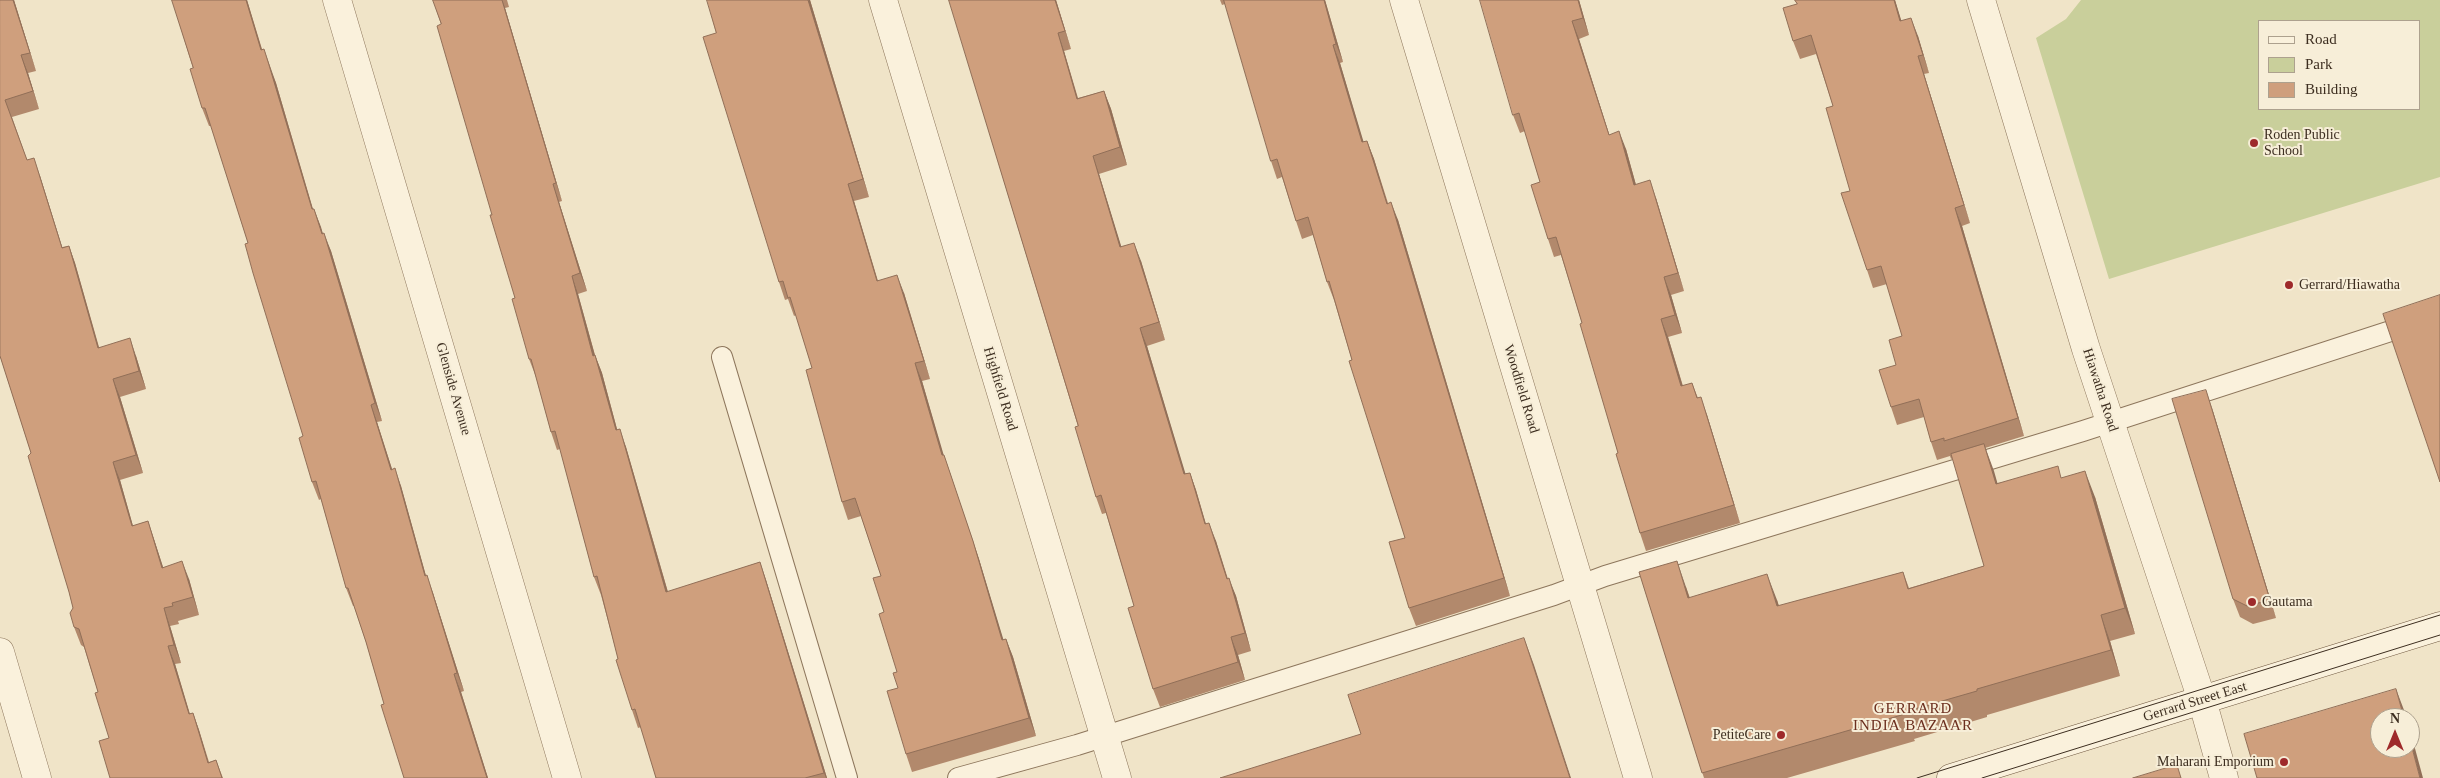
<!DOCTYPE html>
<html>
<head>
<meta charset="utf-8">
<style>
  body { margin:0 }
  #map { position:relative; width:2440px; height:778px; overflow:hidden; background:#f0e4c8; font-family:"Times New Roman",serif }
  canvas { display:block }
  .legend { position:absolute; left:2258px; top:20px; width:162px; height:90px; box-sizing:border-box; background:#f7eed8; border:1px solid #ada18e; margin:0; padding:6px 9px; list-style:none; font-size:15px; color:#3d2e20 }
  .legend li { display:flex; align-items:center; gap:10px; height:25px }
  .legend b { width:25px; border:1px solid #ada18e }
  .north { position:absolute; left:2370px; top:708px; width:50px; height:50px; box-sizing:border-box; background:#f7eed8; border:1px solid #ada18e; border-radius:50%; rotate:0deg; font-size:14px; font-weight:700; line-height:20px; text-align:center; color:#3d2e20 }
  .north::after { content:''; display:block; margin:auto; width:18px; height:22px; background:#9e2a2b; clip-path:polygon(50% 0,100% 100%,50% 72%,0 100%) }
</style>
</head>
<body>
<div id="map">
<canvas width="2440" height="778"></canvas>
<ul class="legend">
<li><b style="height:6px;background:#faf1dc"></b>Road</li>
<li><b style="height:14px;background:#c9cf9b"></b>Park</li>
<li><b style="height:14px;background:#cf9f7d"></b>Building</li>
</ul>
<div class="north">N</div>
</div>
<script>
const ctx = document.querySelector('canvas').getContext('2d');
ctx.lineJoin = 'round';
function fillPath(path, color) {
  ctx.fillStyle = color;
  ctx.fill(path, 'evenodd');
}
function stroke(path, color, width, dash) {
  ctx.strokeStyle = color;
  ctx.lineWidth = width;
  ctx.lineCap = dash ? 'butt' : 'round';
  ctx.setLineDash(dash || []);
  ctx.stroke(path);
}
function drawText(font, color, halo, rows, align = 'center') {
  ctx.font = font + ' "Times New Roman",serif';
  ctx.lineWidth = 4;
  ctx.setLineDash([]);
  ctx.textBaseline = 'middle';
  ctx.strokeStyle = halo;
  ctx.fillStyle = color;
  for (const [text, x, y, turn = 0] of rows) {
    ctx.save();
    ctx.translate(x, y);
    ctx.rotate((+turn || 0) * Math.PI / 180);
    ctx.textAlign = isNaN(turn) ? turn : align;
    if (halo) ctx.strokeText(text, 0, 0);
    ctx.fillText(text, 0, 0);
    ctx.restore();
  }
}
const green = new Path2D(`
  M2081 0H2440V177L2109 279 2036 38 2066 19ZM2259 21H2419V109H2259Z`);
const lane = new Path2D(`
  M722 357 847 778
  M958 778 1077 745 1554 595 1605 576 2083 431 2440 315`);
const street = new Path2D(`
  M337 0 567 778
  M883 0 1117 778
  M1404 0 1638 778
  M1981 0 2086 349 2202 700 2224 778
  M0 652 37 778`);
const secondary = new Path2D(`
  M1951 778 2440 626`);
const tram = new Path2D(`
  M1917 778 2440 615
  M1982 778 2440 635`);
const wall = new Path2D(`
  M0 0H14L36 71 28 73 39 109 12 117 27 160 40 176 62 247 69 246 75 263 99 347 136 356 146 389 120 397 143 473 120 480 133 526 148 521 163 567 189 579 199 615 178 621 179 624 170 626 181 663 175 664 190 714 193 713 199 730 209 762 216 760 223 778H110L109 738 98 692 84 647 81 645 74 627 73 608 69 592 31 453 0 356Z
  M172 0H247L262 49 276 83 313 209H314L323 234 331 251 382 421 377 422 392 469 401 486 426 576 433 593 464 691 461 692 488 778H404L384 704 366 642 354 606H353L346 588 321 499 319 500 312 482 303 436 248 243 211 126H209L202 108 193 68Z
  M433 0H507L509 7 505 8 562 201 559 202 587 291 578 294 595 355 602 373 617 429 626 447 668 592 760 562 766 580 827 778H656L641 727 638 728 632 710 601 595 594 577 560 449 557 450 551 432 536 377 529 359 515 298 441 24Z
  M810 0 869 197 854 201 878 281 904 293 930 379 922 381 943 455 950 473 979 559 1003 640 1006 639 1013 657 1036 736 912 772 906 754 898 688 897 672 884 612 881 576 861 516 848 520 842 502 812 368 796 315 794 316 788 299 785 300 779 282 716 33Z
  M949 0H1056L1071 49 1064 51 1078 98 1104 91 1111 109 1127 165 1099 174 1121 247 1141 261 1165 340 1147 346 1185 474 1190 473 1196 490 1206 524 1216 541 1228 579 1236 596 1251 651 1238 655 1245 680 1160 707 1153 689 1134 606 1106 513 1102 514 1096 497 1078 426Z
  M1220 0H1325L1343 62 1340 63 1363 142 1367 141 1374 159 1388 203 1398 220 1510 596 1416 626 1409 608 1405 538 1334 300 1327 282 1313 235 1302 239 1296 221 1282 177 1277 179 1271 161 1225 4 1222 5Z
  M1579 0 1589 35 1579 39 1609 134 1626 149 1636 185 1656 198 1684 291 1671 295 1682 333 1668 337 1683 386 1692 383 1698 398 1707 415 1740 523 1646 551 1640 533 1582 323 1561 255 1554 257 1548 239 1540 182 1525 131 1520 133 1513 115Z
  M1795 0H1895L1901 21 1918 36 1929 73 1924 74 1970 223 1962 226 2024 436 1985 448 1997 483 2062 478 2095 497 2135 634 2110 641 2120 676 1987 715V717L1914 739 1915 741 1787 778H1704L1639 572 1686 587 1690 598 1777 600 1779 606 1903 572 1909 588 1984 566 1953 458 1951 459 1950 456 1937 460 1931 442 1924 417 1897 425 1891 407 1896 365 1902 336 1887 284 1873 288 1867 270 1833 106 1816 54 1800 59 1793 41 1797 4Z
  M2212 408 2276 618 2253 624 2240 617 2233 599Z`);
const shadedWall = new Path2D(`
  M13 0H14L36 71 30 53Z
  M246 0H247L267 67 261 50Z
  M502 0 505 8 562 201 556 183Z
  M808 0H810L869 197 863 179Z
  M1055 0H1056L1071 49 1065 31Z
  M1324 0H1325L1343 62 1336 44Z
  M1578 0H1579L1589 35 1583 18Z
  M1894 0H1895L1907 39 1900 21Z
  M1911 18 1918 36 1929 73 1923 55Z
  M1572 21 1579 39 1615 153 1609 135Z
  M1058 33 1064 51 1083 117 1077 99Z
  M1333 45 1340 63 1369 160 1362 142Z
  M264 49 276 83 318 227 312 209Z
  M21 55 28 73 39 109Z
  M1918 56 1924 74 1970 223 1964 205Z
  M1104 91 1111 109 1127 165 1120 147Z
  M1619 131 1626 149 1641 203 1634 185Z
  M1367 141 1374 159 1393 222 1387 204Z
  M1093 156 1099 174 1127 265 1120 247Z
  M34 158 40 176 68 266 62 248Z
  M1650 180 1656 198 1684 291 1678 273Z
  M553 184 559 202 587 291 580 273Z
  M848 184 854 201 883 299 877 281Z
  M1391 202 1398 220 1510 596 1504 578Z
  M1955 208 1962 226 2024 436 2018 418Z
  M314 209 321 227 328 252 322 234Z
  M324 233 331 251 382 421 375 403Z
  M1134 243 1141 261 1165 340 1159 322Z
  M69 246 75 263 104 366 98 348Z
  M897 275 904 293 930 379 924 361Z
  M572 276 578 294 600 374 593 356Z
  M1664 277 1671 295 1682 333 1675 315Z
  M1661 319 1668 337 1688 404 1681 386Z
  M1140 328 1147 346 1191 492 1184 474Z
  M130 338 136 356 146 389 139 371Z
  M595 355 602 373 622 448 616 430Z
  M915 363 922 381 949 473 942 455Z
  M113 379 120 397 143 473 136 455Z
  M2206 390 2212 408 2276 618 2270 600Z
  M1701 397 1707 415 1740 523 1734 505Z
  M371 405 377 422 398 488 391 470Z
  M620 429 626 447 673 610 666 592Z
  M1984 444 1994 471 2005 510 1996 484Z
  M944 455 979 559 1009 658 1002 640Z
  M113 462 120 480 138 544 132 526Z
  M395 468 401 486 431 594 425 576Z
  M2085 471 2095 497 2135 634 2125 608Z
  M1190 473 1196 490 1211 542 1205 524Z
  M148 521 154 539 169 586 162 568Z
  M1209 523 1216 541 1233 597 1227 579Z
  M182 561 189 579 199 615 193 597Z
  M1677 561 1686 587 1698 625 1688 598Z
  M760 562 766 580 827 778H826L824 773Z
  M1767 574 1777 600 1787 633 1777 606Z
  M427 575 433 593 464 691 457 673Z
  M1229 578 1236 596 1251 651 1245 633Z
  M164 608 170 626 181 663 174 645Z
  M2101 615 2110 641 2120 676 2111 650Z
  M1231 637 1238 655 1245 680 1238 662Z
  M1524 638 1534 665 1571 778H1570Z
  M1006 639 1013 657 1036 736 1029 718Z
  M168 646 175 664 195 732 189 714Z
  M454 674 461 692 488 778H487Z
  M2396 689 2407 718H2404Z
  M193 713 199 730 213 778 208 763Z
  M2410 730 2423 778H2420L2410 740Z`);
const building = new Path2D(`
  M0 0H13L30 53 21 55 33 91 5 100 27 160 34 158 62 248 69 246 98 348 130 338 139 371 113 379 136 455 113 462 132 526 148 521 162 568 182 561 193 597 172 603 173 606 164 608 174 645 168 646 189 714 193 713 208 763 216 760 222 778H110L99 741 109 738 95 693 98 692 79 629 74 627 70 613 73 608 69 592 28 456 31 453 0 356Z
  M172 0H246L261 50 264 49 269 65 312 209H314L322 234 324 233 375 403 371 405 391 470 395 468 425 576 427 575 457 673 454 674 487 778H404L381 705 384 704 366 642 348 588H346L316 481 312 482 299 438 303 436 253 273 245 244 248 243 205 108H202L190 69 193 68Z
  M433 0H502L556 183 553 184 580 273 572 276 593 356 595 355 616 430 620 429 666 592 760 562 824 773 805 778H656L635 709 632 710 616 660 618 659 597 576 594 577 555 431 551 432 531 359H529L512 299 515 298 490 215H492L437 26 441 24Z
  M707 0H808L863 179 848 184 877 281 897 275 924 361 915 363 942 455H944L973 541 1002 640 1006 639 1029 718 906 754 887 691 898 688 893 673 897 672 879 614 884 612 873 578 881 576 855 498 842 502 806 370 812 368 790 297 788 298 783 281 779 282 703 37 716 33Z
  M949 0H1055L1065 31 1058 33 1077 99 1104 91 1120 147 1093 156 1120 247 1134 243 1159 322 1140 328 1184 474 1190 473 1205 524 1209 523 1227 579 1229 578 1245 633 1231 637 1238 662 1153 689 1128 608 1134 606 1101 495 1096 497 1075 427 1078 426Z
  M1224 0H1324L1336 44 1333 45 1362 142 1367 141 1387 204 1391 202 1504 578 1409 608 1389 542 1405 538 1349 361 1352 360 1329 281 1327 282 1308 217 1296 221 1277 159 1271 161Z
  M1480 0H1578L1583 18 1572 21 1609 135 1619 131 1634 185 1650 180 1678 273 1664 277 1675 315 1661 319 1681 386 1692 383 1697 398 1701 397 1734 505 1640 533 1616 454 1618 453 1580 324 1582 323 1556 237 1548 239 1531 185 1540 182 1519 113 1513 115Z
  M1795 0H1894L1900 21 1911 18 1923 55 1918 56 1964 205 1955 208 2018 418 1944 441V438L1931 442 1919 399 1891 407 1879 370 1896 365 1889 340 1902 336 1881 266 1867 270 1841 193 1850 191 1826 108 1833 106 1811 35 1793 41 1783 8 1797 4Z
  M2440 295V482L2383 314Z
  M2206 390 2270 600 2247 606 2233 599 2172 399Z
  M1984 444 1996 484 2058 466 2061 478 2085 471 2125 608 2101 615 2111 650 1977 689V691L1904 712 1905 714 1702 773 1639 572 1677 561 1688 598 1767 574 1777 606 1903 572 1908 589 1984 566 1951 454Z
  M1524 638 1570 778H1220L1361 734 1348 695Z
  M2396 689 2404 718H2380V748H2410V740L2420 778H2257L2244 734Z
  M2177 765 2181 778H2133Z`);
const markers = [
  [2254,143,5,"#9e2a2b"],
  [2289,285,5,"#9e2a2b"],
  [2252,602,5,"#9e2a2b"],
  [1781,735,5,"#9e2a2b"],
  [2284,762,5,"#9e2a2b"]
];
const poiNames = [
  ["Roden Public",2264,135],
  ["School",2264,151],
  ["Gerrard/Hiawatha",2299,285],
  ["Gautama",2262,602],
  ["PetiteCare",1771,735,"right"],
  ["Maharani Emporium",2274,762,"right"]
];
const streetNames = [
  ["Glenside Avenue",453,389,74],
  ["Highfield Road",1000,389,73],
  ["Woodfield Road",1521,389,73],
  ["Hiawatha Road",2100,390,72],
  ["Gerrard Street East",2195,702,-17]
];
const neighbourhoodNames = [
  ["GERRARD",1913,709],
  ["INDIA BAZAAR",1913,726]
];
fillPath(green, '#c9cf9b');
stroke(lane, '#8d765c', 22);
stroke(street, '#8d765c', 29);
stroke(secondary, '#6f573f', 29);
stroke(lane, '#faf1dc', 20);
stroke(street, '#faf1dc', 28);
stroke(secondary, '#faf1dc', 28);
stroke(tram, '#3d2e20', 1);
fillPath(wall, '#b2896c');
fillPath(shadedWall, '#916f58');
fillPath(building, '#cf9f7d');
stroke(building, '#916f58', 1);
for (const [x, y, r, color] of markers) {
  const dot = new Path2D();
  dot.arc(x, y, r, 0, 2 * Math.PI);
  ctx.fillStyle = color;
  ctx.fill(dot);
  stroke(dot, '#f7eed8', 2);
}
drawText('14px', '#3d2e20', '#f7eed8', poiNames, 'left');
drawText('14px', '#3d2e20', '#f7eed8', streetNames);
ctx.letterSpacing = '1px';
drawText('15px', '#6b2e1e', '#f7eed8', neighbourhoodNames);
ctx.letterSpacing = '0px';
</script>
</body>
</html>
